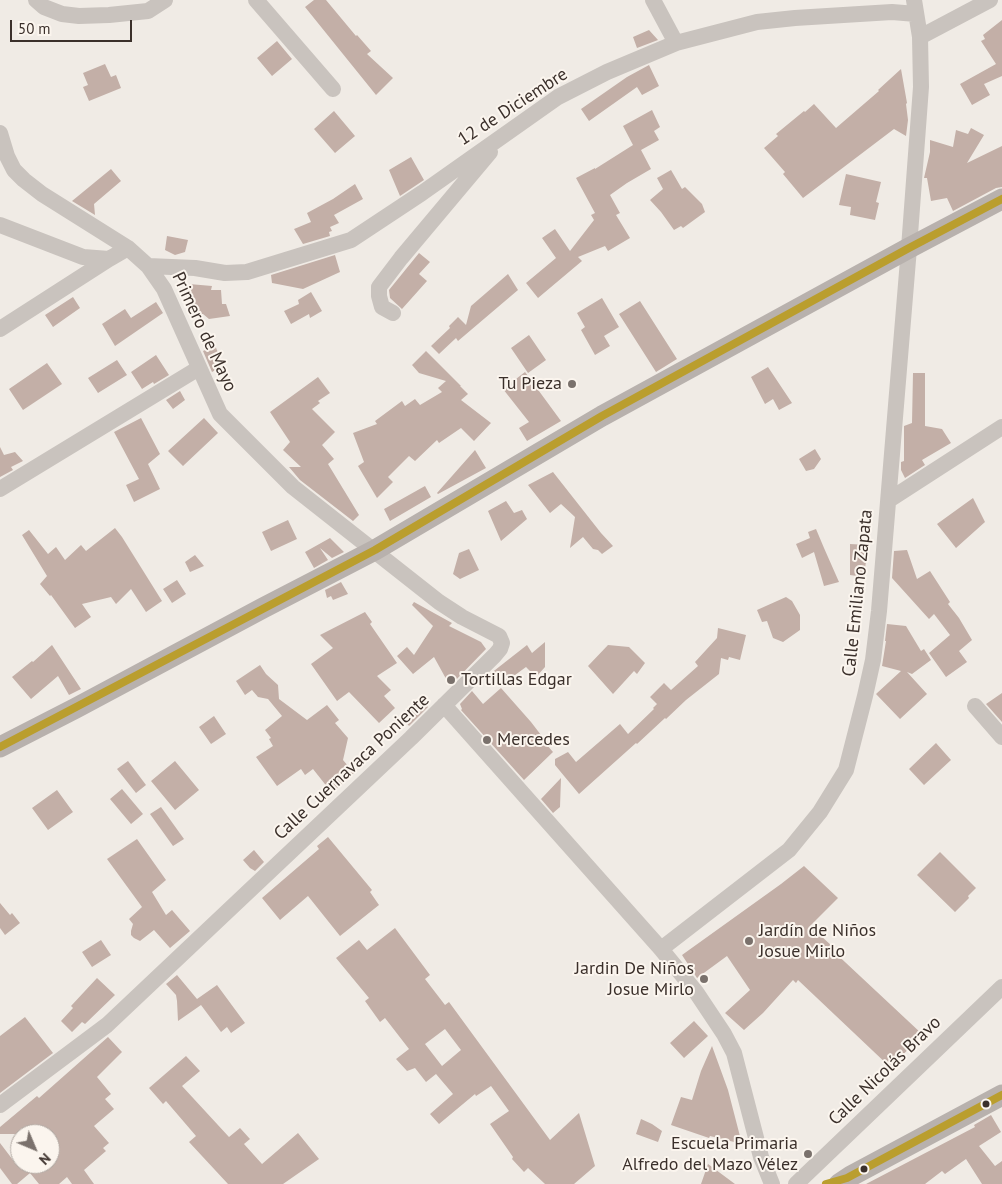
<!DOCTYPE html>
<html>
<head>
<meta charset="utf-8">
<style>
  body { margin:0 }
  #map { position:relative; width:1002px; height:1184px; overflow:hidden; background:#f0ebe5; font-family:"PT Sans",sans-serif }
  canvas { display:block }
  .north { position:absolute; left:10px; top:1124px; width:50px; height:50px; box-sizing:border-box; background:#fbf5ee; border:1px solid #aea6a0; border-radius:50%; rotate:135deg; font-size:14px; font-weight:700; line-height:20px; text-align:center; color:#3b302b }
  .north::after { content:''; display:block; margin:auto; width:18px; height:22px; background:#7a716c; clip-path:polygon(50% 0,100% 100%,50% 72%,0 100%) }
  .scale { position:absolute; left:10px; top:20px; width:122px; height:22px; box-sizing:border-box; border:2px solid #3b302b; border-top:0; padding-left:6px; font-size:15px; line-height:18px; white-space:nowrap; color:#3b302b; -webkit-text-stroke:4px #fbf5ee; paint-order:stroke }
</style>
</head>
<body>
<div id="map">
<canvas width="1002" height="1184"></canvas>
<div class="north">N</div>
<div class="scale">50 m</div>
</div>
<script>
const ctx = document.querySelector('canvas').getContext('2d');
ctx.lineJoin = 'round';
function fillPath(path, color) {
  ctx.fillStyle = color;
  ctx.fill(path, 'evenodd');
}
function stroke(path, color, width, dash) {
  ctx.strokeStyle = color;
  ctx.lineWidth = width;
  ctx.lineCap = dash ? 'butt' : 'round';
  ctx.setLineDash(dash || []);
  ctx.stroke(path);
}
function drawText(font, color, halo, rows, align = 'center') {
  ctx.font = font + ' "PT Sans",sans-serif';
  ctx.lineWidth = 4;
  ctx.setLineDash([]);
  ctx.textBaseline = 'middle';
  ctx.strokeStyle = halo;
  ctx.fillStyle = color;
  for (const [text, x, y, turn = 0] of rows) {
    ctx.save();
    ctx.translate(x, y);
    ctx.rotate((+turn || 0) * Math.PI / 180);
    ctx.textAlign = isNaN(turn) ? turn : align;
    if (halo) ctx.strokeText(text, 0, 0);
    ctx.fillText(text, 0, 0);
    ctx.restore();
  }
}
const building = new Path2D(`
  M314 0H326L356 36 357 35 371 51 367 54 393 78 376 95 305 7Z
  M1002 20V76L984 84 990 95 972 105 960 84 996 64 981 41 985 39 983 35Z
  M649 30 658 40 637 48 633 37Z
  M277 41 292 59 272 76 257 58Z
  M105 64 111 77 116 75 121 88 89 101 83 87 88 85 83 73Z
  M649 65 659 86 642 95 637 87 589 121 581 109 627 77Z
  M901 69 907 103 906 104 908 120 906 136 894 129 803 198 783 174 785 172 764 148 778 136 776 134 804 111 805 112 814 104 836 128 879 91 878 90Z
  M652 110 660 127 654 131 659 140 641 150 651 169 627 183 610 195 620 213 616 215 630 238 608 251 605 246 578 257 582 261 538 298 526 283 556 258 542 238 555 229 570 251 594 220 591 215 595 213 576 178 595 168V169L633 145 623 126Z
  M334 111 355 136 335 153 314 129Z
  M971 128 984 135 967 163 1002 146V187L996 188 953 211 947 198 931 201 927 178H924L930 152V140L953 147 956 130 968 134Z
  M411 157 424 180 400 196 389 170Z
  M111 169 121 181 94 204 95 215 72 201Z
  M671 170 682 189 685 187 702 204 705 212 683 228 681 226 674 230 661 212 650 200 663 189 657 178Z
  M846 174 881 182 876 202 879 203 875 220 850 215 851 207 839 205Z
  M355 184 363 199 334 215 339 223 330 227 332 231 329 232 330 236 303 244 294 229 311 222 307 213 333 199Z
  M167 236 188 240 185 252 175 255 165 250Z
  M419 253 430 262 419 274 427 281 402 309 390 298 389 290Z
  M335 255 340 272 303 289 272 283 271 275Z
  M508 274 518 290 458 341 456 338 439 354 431 346 450 328 449 326 458 317 466 325 471 306Z
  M189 284 212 286 211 290H221L222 304H226L230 316 209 319 203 314H188Z
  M311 292 322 311 310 318 309 314 291 324 284 311 299 304 298 300Z
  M73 297 80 308 53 327 45 315Z
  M602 298 619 327 604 336 610 346 595 355 581 330 585 327 577 313Z
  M640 301 677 359 656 372 619 314Z
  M156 302 163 313 115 346 102 324 125 309 131 318Z
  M529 335 546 360 528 373 511 348Z
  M215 345 223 366 212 372 203 351Z
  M426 351 461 386H460L468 394 461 400 491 423 474 441 461 428 439 443 437 440 415 461 409 456 388 477 393 482 377 498 358 466 364 462 353 433 377 424 375 421 402 401 405 406 415 399 420 405 442 392 438 388 446 381 419 373 412 365Z
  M156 355 169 375 154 384 153 382 142 389 131 372Z
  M117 360 127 375 98 393 88 378Z
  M47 363 62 384 23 410 9 389Z
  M768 367 792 403 779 410 773 399 765 404 751 377Z
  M525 372 561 421 527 441 519 428 529 422 503 389Z
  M913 373H925V426L942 429 951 443 922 460 925 465 905 478 901 470V462L904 461V426L912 423Z
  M318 377 330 393 318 401 320 403 312 409 335 432 322 445 334 459 328 464 359 515 353 521 300 480 289 467H301L283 450 290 442 270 412Z
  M180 391 185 400 173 409 166 400Z
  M141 418 160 454 148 464 160 489 134 502 126 485 139 479 114 432Z
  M204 418 218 433 183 466 168 451Z
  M0 447 4 455 15 452 23 461 11 467 13 470 0 477Z
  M815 449 821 459 814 469 806 471 799 459Z
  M475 450 486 468 438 494 437 493Z
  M553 472 601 533 613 546 602 554 598 550 593 549 583 537 570 548 575 517 561 504 550 513 528 485Z
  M425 486 431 497 390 521 384 509Z
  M973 498 985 522 956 548 937 524Z
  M506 501 514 513 522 510 527 519 501 541 488 511Z
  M288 520 297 539 271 551 262 532Z
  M115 528 122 537 162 601 146 612 131 589 116 604 111 597 82 604 91 617 75 628 51 595 50 596 40 584 47 576 22 535 29 530 48 554 56 547 65 560 81 545 86 551Z
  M816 529 824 548 839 582 824 586 814 552 802 558 796 544 810 538 808 532Z
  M330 538 344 552 332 558 320 548 328 560 314 568 305 552Z
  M850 544 868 545 864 577 850 575Z
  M469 549 479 570 460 579 453 574 459 553Z
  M907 550 917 579 930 571 950 602 948 604 959 618 972 640 959 651 967 662 946 677 929 653 950 635 934 614 929 619 892 578 894 551Z
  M195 555 204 566 190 572 185 562Z
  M177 580 186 594 172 603 163 589Z
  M341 582 348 594 333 600 331 596 327 598 325 590Z
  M786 597 792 601 800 615V630L783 642 773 638 767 621 762 622 757 610Z
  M414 602 452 623 449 626 481 642 486 649 450 686 434 657 413 674 397 656 407 647 414 655 433 626 412 605Z
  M365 612 372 622 370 624 397 663 377 676 391 690 384 696 395 708 379 723 349 692 337 701 311 664 333 648 320 635Z
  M887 624 906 626 921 651 924 649 931 660 912 674 907 672 927 694 900 719 876 694 901 671 882 666 886 641H885Z
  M718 628 746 635 740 660 729 657 728 660 721 658 719 674 686 700 666 719 665 718 637 744 636 743 579 794 555 765V759L568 752 576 762 620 724 628 734 654 709 653 708 657 704 650 697 664 683 671 690 698 666 695 662 717 638Z
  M545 642V667L536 677 526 667 500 686 490 674 527 645 532 653Z
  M52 645 81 689 69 695 58 676 31 699 12 677 32 661 33 662Z
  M608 645 629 647 645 663 637 674 634 671 613 694 588 666Z
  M260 665 266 674 278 685 279 699 307 720 327 705 339 720 335 723 348 738 343 760 354 773 332 793 313 769 305 775 301 769 277 786 256 757 273 746 269 739 271 738 265 730 282 716 268 699 258 697 252 690 245 695 236 681Z
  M501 688 531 722 541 735 540 737 553 752 524 780 461 710 462 709 460 704 472 691 483 704Z
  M1002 693V722L986 704Z
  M420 697 428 707 409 726 400 715Z
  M214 716 226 734 211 744 199 727Z
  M936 743 951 760 924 785 909 769Z
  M128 761 146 785 136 793 117 769Z
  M175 761 199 790 175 810 151 781Z
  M561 778 560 807 553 813 541 799Z
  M122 789 143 814 131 824 110 799Z
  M57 790 73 812 48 830 32 808Z
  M161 807 184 839 173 846 150 814Z
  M328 837 372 890 370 892 379 905 340 936 308 896 280 920 262 898 319 849 317 846Z
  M137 839 166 880 152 892 166 915 172 910 190 931 170 948 154 930 140 941 134 938 131 935V931L133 924 129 919 142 907 107 859Z
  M254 850 264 862 255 871 250 868 243 860Z
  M940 852 976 888 968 896 969 898 955 912 917 875Z
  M804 866 838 898 810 926 832 946 830 948 922 1034 891 1068 798 980 796 983 793 980 763 1013 744 1030 725 1013 750 990 727 956 697 978 682 955 781 884Z
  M0 903 10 915 12 913 20 923 5 935 0 928Z
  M395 928 430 975 425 979 445 1005 449 1002 550 1140 579 1113 595 1166 574 1184H545L528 1168 524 1172 512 1159 513 1157 490 1124 509 1111 491 1086 476 1096 475 1094 439 1124 430 1114 453 1094 436 1074 426 1082 415 1068 407 1071 396 1059 409 1049 385 1018 380 1022 365 1001 369 998 336 958 359 940 367 950ZM445 1029 461 1050 442 1066 425 1044Z
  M101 940 111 955 92 967 82 952Z
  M177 975 197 999 217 985 245 1023 231 1033 227 1027 221 1032 201 1005 178 1021 177 1001 176 995 166 984Z
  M97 978 115 995 85 1024 82 1022 72 1032 61 1021 73 1008 71 1006Z
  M25 1017 53 1053 0 1093V1036Z
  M694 1021 708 1036 684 1058 670 1043Z
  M108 1037 122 1052 97 1077 111 1094 105 1099 114 1109 94 1126 109 1143 103 1148 106 1151 84 1170 94 1184H72L67 1177 59 1184H39L30 1173 17 1184H12L0 1168V1143L16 1164H50V1134H0V1127L37 1096 39 1098Z
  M712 1046 728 1090 742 1144 710 1136 709 1138 671 1125 681 1097 692 1100 701 1071Z
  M186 1056 200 1071 182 1086 229 1137 240 1128 250 1139 244 1144 262 1164 298 1133 319 1159 283 1184H228L189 1142 196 1136 166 1101 163 1104 149 1088Z
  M991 1115 1001 1132 979 1146 995 1166 1002 1161V1184H982L966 1159 945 1174 942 1171 925 1184H866L975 1127 974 1125Z
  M641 1119 652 1124 662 1131 658 1142 636 1134Z
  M708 1164 735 1184H701Z`);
const minor = new Path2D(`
  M36 0 44 7 62 14 79 16 109 15 148 11 165 0
  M256 0 333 89
  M653 0 676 43
  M920 37 990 0
  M0 133 7 156 14 170 24 180 42 194 128 248 148 266 164 289 220 414 293 487 439 602 462 617 499 636 502 643 500 649 495 655 411 738 107 1025 0 1105
  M0 225 83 257 109 259 128 248
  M148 266 195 268 225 273 247 272 351 240 422 193 558 97 607 72 676 43 757 22 795 18 892 12 916 14
  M393 313 382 307 379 296V287L401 258 490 152
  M0 329 109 259
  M0 489 199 368
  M889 500 1002 427
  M444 705 661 949 696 992 724 1034 734 1053 761 1157 772 1184
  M975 706 1002 737
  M661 949 789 850 820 812 846 770 865 696 873 660 879 611 909 248 921 87 920 37 914 0
  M796 1184 1002 987`);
const major = new Path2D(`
  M0 747 76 708 263 608 375 550 602 416 909 248 1002 199
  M839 1184 851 1176 1002 1095`);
const bus1 = new Path2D(`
  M0 747 375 550 602 416 909 248 1002 199
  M826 1184 847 1178 1002 1095`);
const markers = [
  [572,384,5,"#7a716c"],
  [451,680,5,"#7a716c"],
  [487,740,5,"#7a716c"],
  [749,941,5,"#7a716c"],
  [704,979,5,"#7a716c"],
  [986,1104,4.5,"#3b302b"],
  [808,1154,5,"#7a716c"],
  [864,1169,4.5,"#3b302b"]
];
const streetNames = [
  ["12 de Diciembre",513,107,-33],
  ["Primero de Mayo",204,332,65],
  ["Calle Emiliano Zapata",858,593,-84],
  ["Calle Cuernavaca Poniente",352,767,-43],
  ["Calle Nicolás Bravo",885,1071,-44]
];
const poiNames = [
  ["Tu Pieza",562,384],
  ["Tortillas Edgar",461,680,"left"],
  ["Mercedes",497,740,"left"],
  ["Jardín de Niños",759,931,"left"],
  ["Josue Mirlo",759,952,"left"],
  ["Jardin De Niños",694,969],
  ["Josue Mirlo",694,990],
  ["Escuela Primaria",798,1144],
  ["Alfredo del Mazo Vélez",798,1165]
];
fillPath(building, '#c3afa7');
stroke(minor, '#c9c3be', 16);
stroke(major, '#b8b1ad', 21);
stroke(bus1, '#ba9e2e', 8);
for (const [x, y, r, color] of markers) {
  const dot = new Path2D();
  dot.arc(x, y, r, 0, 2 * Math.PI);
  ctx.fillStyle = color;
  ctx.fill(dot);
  stroke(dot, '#fbf5ee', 2);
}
drawText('18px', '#3b302b', '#fbf5ee', streetNames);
drawText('18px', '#3b302b', '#fbf5ee', poiNames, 'right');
</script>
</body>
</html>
